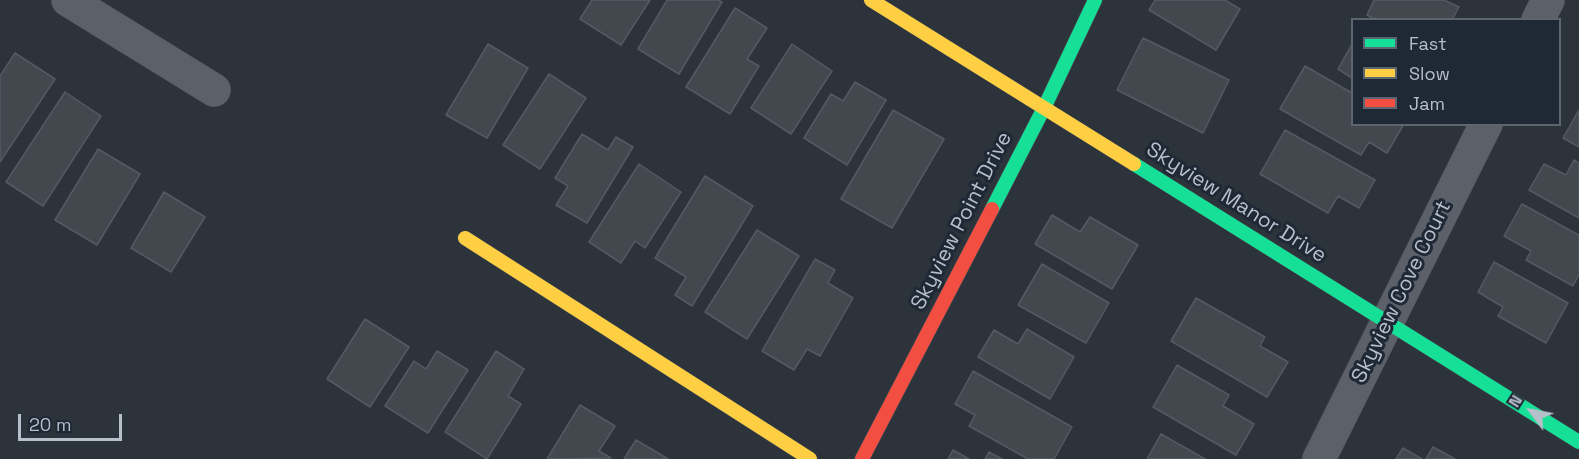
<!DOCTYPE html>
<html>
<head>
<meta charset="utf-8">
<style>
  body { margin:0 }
  #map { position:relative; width:1579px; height:459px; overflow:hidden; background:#2c333b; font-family:"Space Grotesk",sans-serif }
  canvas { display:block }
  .legend { position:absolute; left:1351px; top:18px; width:210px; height:108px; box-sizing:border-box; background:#1f2936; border:2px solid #5c6572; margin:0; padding:8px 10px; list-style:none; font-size:18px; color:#b7bfcb }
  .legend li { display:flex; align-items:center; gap:12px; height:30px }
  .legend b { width:30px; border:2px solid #5c6572 }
  .north { position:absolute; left:1501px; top:381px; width:60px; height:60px; -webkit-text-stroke:4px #1f2936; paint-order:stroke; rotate:302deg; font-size:16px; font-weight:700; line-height:24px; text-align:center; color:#b7bfcb }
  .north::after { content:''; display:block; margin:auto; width:21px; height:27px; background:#b7bfcb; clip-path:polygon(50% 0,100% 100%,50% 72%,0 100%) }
  .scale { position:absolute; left:18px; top:414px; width:104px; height:27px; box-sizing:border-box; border:3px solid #b7bfcb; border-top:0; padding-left:8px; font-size:18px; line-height:21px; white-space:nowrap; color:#b7bfcb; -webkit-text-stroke:4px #1f2936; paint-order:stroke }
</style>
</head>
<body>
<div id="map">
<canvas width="1579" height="459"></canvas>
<ul class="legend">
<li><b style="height:8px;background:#16e098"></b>Fast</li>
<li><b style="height:8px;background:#ffcf43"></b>Slow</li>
<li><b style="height:8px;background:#f24e42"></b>Jam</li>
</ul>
<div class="north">N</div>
<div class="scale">20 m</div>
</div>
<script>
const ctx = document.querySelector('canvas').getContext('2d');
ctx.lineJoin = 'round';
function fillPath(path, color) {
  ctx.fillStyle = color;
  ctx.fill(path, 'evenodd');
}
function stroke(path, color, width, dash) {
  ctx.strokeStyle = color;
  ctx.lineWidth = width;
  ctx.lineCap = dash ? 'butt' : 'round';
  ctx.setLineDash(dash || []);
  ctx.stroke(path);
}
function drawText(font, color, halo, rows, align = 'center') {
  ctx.font = font + ' "Space Grotesk",sans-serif';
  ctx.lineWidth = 6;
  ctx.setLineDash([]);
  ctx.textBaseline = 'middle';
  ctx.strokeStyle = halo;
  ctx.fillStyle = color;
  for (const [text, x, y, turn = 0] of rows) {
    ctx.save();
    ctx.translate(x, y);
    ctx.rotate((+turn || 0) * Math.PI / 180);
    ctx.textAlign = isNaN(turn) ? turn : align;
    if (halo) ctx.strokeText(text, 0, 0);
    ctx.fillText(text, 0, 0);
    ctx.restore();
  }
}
const building = new Path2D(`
  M592 0H650L621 45 580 19Z
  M667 0H718L722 2 679 74 638 49Z
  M1155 0H1225L1240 9 1216 50 1149 10Z
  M1374 0H1444L1459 7 1452 20H1376L1367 15Z
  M735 8 767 28 747 59 759 66 730 114 686 87Z
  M1143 38 1229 80 1203 133 1117 90Z
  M488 44 528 68 487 138 446 115Z
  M792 44 832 71 791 134 751 108Z
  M1352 44V78L1338 69Z
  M15 53 55 79 0 162V76Z
  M1305 66 1352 93V124H1404L1387 153 1369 142 1361 155 1280 109Z
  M549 74 586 98 540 169 503 145Z
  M855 82 886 100 847 165 804 138 831 94 843 101Z
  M65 92 101 116 43 206 6 182Z
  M893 110 944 139 892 228 841 199Z
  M1579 110V147L1563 138Z
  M1285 130 1375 180 1359 208 1338 196 1328 213 1260 174Z
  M582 134 608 150 616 137 633 147 587 223 556 205 568 186 555 178Z
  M98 149 140 174 97 245 55 220Z
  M1574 160 1579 163V218L1529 190 1544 164 1566 175Z
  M639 164 681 192 645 248 635 241 621 263 589 242Z
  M705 176 753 206 692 306 675 295 686 277 655 258Z
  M164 192 205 217 171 272 131 248Z
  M1522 204 1579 235V274L1573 286 1526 260 1531 251 1504 236Z
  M1052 215 1080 232 1090 217 1138 245 1112 289 1035 244Z
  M757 230 799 256 747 339 705 312Z
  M815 259 835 270 828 283 853 298 820 356 807 349 794 370 762 351Z
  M1494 262 1568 303 1546 343 1498 316 1503 307 1478 292Z
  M1042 264 1109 303 1086 343 1018 305Z
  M1196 298 1265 337 1260 346 1288 362 1267 397 1171 341Z
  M365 319 409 347 370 407 327 379Z
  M1027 329 1074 357 1050 399 978 357 994 330 1018 344Z
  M437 351 468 370 428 433 385 406 414 361 426 369Z
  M496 351 524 369 508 396 521 404 487 459 445 432Z
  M1177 365 1229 395 1223 406 1254 424 1236 455 1153 407Z
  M973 371 1072 427 1054 459H1028L969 426 975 415 955 404Z
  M580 405 615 426 599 451 611 458 547 459Z
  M1161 434 1205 459H1147Z
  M636 440 668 459H624Z
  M1433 447 1455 459H1426Z
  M1403 448 1422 459H1396Z
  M953 450 969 459H948Z
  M989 452 1002 459H985Z`);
const street = new Path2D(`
  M68 0 214 90
  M1538 20 1548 0
  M1319 459 1486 124`);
const fast = new Path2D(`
  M1134 164 1579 442
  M992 209 1044 108 1095 0`);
const slow = new Path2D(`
  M871 0 1134 164
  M465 238 810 459`);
const jam = new Path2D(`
  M862 459 992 209`);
const streetNames = [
  ["Skyview Manor Drive",1236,203,32],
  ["Skyview Point Drive",962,221,-63],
  ["Skyview Cove Court",1402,292,-64]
];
fillPath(building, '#43484f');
stroke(building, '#545a63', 1.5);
stroke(street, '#4a4f55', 34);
stroke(fast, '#4a4f55', 15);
stroke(slow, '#4a4f55', 15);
stroke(jam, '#4a4f55', 15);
stroke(street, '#5c6169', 33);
stroke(fast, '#16e098', 14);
stroke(slow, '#ffcf43', 14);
stroke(jam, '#f24e42', 14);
drawText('21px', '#b7bfcb', '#1f2936', streetNames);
</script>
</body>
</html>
